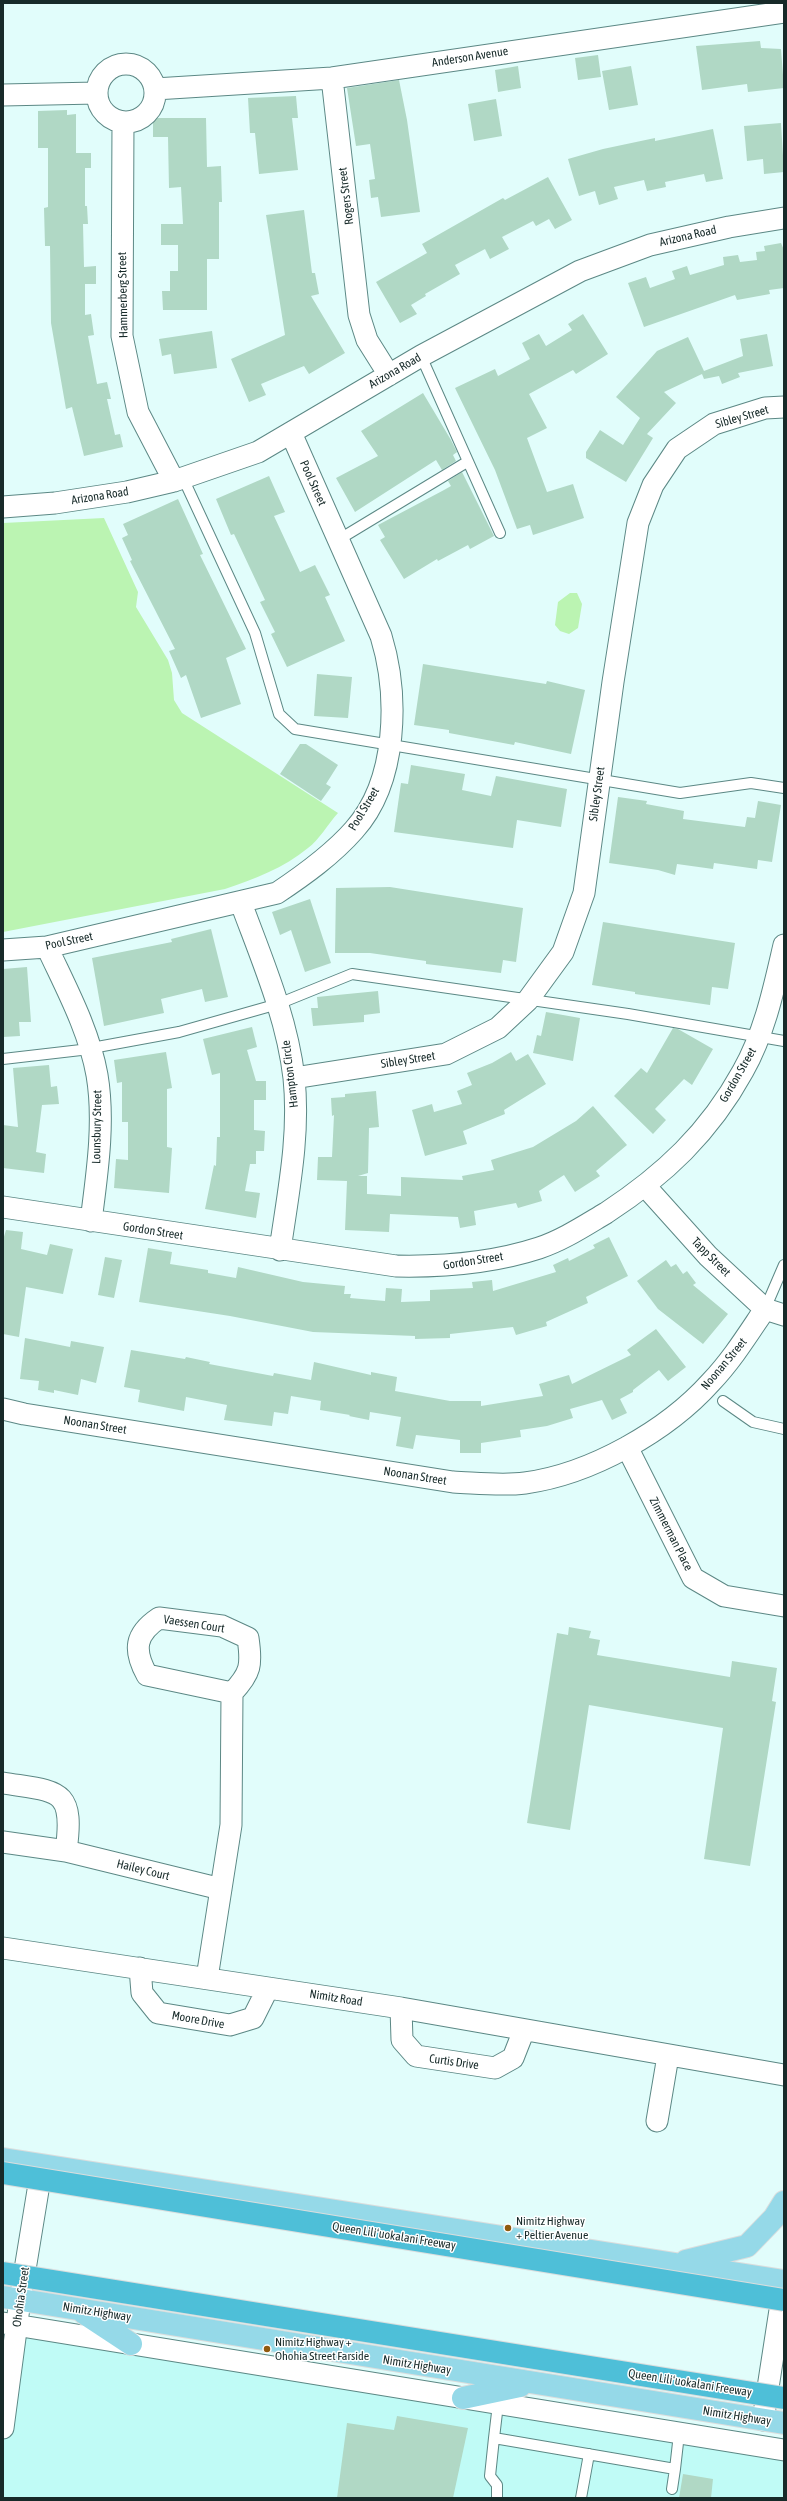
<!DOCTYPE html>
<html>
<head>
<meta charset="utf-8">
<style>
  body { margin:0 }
  #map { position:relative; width:787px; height:2501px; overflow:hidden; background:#e1fdfb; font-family:"Asap Condensed",sans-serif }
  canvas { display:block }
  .frame { position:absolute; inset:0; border:4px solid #172a29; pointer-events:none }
</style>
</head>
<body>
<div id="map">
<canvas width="787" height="2501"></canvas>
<div class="frame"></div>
</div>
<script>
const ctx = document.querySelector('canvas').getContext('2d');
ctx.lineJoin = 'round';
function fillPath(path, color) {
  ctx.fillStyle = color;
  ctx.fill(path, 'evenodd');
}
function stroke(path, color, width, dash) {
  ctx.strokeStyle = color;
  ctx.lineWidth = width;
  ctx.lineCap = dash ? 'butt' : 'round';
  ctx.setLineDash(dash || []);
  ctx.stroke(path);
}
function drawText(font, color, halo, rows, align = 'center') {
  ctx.font = font + ' "Asap Condensed",sans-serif';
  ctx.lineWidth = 3;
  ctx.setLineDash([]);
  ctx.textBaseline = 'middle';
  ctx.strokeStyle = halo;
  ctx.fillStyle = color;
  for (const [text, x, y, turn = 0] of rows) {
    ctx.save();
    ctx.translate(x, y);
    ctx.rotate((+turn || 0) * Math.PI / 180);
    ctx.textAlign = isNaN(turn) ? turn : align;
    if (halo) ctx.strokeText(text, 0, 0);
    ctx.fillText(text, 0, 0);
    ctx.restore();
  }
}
const built = new Path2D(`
  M3 2312 784 2442V2498H3Z`);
const green = new Path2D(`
  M104 518 138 592 136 607 168 660 172 673 174 700 182 713 338 813C328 824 319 840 308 848 284 868 254 879 225 889L3 932V523Z
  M570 593H577L582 604 578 628 569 634 560 631 555 625 558 602Z`);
const building = new Path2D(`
  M760 41 761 48 781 49 784 88 748 92 747 84 702 90 696 46Z
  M598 55 601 77 578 80 575 58Z
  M518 66 521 88 498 92 495 70Z
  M631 66 638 105 609 110 602 71Z
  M399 80 407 120 420 212 381 217 378 197 371 198 369 180 375 179 370 144 356 146 347 88Z
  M296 96 298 118H292L298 170 259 174 255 133H250L248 98Z
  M496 99 502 136 474 141 468 104Z
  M67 110V115L76 114V153H91V168H85V206H87L88 224H83L84 267 96 266V284H85V315L91 314 94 335 88 336 97 384 107 382 111 399H107L115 435 120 434 123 447 84 456 72 407 66 409 51 323 50 246H45L44 208 48 207V148H38V111Z
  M153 118H206L207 167 221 166 222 202H219V259H207V310H163L162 291H170V271H178V245H161V224H183L181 187 169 188 168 137H153Z
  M781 123 784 172 764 174 763 159 747 161 744 126Z
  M713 129 723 179 706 182 704 174 665 182 666 187 647 191 644 180 614 187 618 199 599 205 595 191 579 196 568 159 603 149 655 138V141Z
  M548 177 572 220 555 229 549 219 536 226 533 221 502 237 509 249 490 259 485 249 455 265 460 274 425 294 426 296 411 305 417 314 400 323 376 282 427 253 422 244 503 198 505 200Z
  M304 210 312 273H315L319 294 311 296 345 353 309 374 304 366 261 384 266 395 249 402 231 359 285 335 266 215Z
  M781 243 784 250V288L769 290 770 294 737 300 735 295 644 327 628 283 646 277 650 288 675 279 672 271 687 266 690 275 724 265 723 257 738 255 740 262 757 260 756 252 765 251 764 246Z
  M583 314 608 354 576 374 573 370 529 394 547 428 527 438 547 492 573 484 584 518 533 535 530 525 517 529 495 470 455 388 495 369 498 376 530 359 522 343 539 334 546 346 572 330 568 324Z
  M212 331 217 368 174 374 171 354 162 356 159 339Z
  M767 334 773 366 738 373 740 377 722 384 719 376 704 379 702 374 664 392 676 403 647 434 653 438 626 482 586 458V452L600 430 623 445 640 418 616 397 657 351 688 337 704 371 743 356 740 339Z
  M423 393 451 440 457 452 453 455 456 461 442 470 436 460 355 512 336 478 378 456 361 431Z
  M462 472 494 536 470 549 468 545 438 561 437 559 404 579 380 540 385 537 378 525 444 490 451 486 448 481Z
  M269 476 285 512 274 516 300 572 315 565 330 595 325 597 345 641 287 667 271 634 275 632 260 602 265 600 234 534 231 535 216 499Z
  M178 499 203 554 200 555 246 649 226 658 241 704 201 718 186 675 181 678 169 651 175 649 130 561 132 560 122 538 128 535 123 524Z
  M423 664 546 684 547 681 585 690 571 754 515 742 514 745 449 733V730L414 725Z
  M317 674 352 677 348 718 314 716Z
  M300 744H306L338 765 326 784 331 787 321 801 280 774Z
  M411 765 465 774 462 790 491 796 496 776 567 789 561 827 517 820 513 848 394 832 401 783 408 784Z
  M618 797 647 801 646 804 684 811 683 819 745 827 747 817 755 818 758 801 781 805 772 862 758 860 757 869 714 863 713 869 677 864 675 875 658 870 609 863Z
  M390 887 523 908 516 962 503 960 501 973 426 964V961L370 953H335L336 888Z
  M310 899 331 963 305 972 291 930 280 935 272 912Z
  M603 922 735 943 728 989 712 987 710 1005 635 994V992L592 985Z
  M211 929 228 997 205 1002 202 989 161 999 164 1013 104 1026 92 958 172 942 171 939Z
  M27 967 31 1022H19L20 1036 3 1037V969Z
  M378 991 380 1013 364 1015V1022L313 1026 311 1008H318L317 997Z
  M546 1012 580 1018 573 1061 533 1053 537 1035 541 1036Z
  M252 1027 257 1047 247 1050 256 1081H266V1100H254V1130L265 1131 264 1151H256V1164H250L245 1191 260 1193 256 1218 205 1209 214 1165 216 1166 217 1137H220V1073L212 1075 203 1039Z
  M673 1028 678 1029 713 1049 692 1085 684 1079 655 1109 666 1120 653 1134 614 1096 641 1068 647 1073Z
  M166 1052 172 1088 167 1089V1147L172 1148 169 1193 114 1188 116 1159 128 1160V1122H122V1082L117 1083 114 1060Z
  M511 1052 516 1061 528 1054 546 1084 504 1110 505 1114 463 1131 467 1144 425 1156 412 1110 432 1104 434 1112 462 1104 457 1091 472 1085 467 1073 492 1063Z
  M49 1065 51 1087 57 1086 59 1104 42 1105 36 1152 46 1154 44 1173 3 1168V1125L18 1127 13 1068Z
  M376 1091 379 1127 369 1128 368 1173 358 1176H367V1194L401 1196V1177L463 1180 462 1176 494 1170 491 1160 533 1147 576 1121 593 1106 627 1145 596 1171 600 1176 575 1192 564 1175 539 1191 542 1201 518 1208 516 1203 474 1211 476 1225 460 1228 458 1217 390 1214 389 1232 345 1230 347 1181 317 1180 318 1157H332L334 1115 332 1116 331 1098 345 1097V1094Z
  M6 1230 23 1232 21 1249 47 1255 50 1244 73 1249 63 1294 26 1287 19 1337 3 1334V1240Z
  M609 1237 628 1276 586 1297 588 1303 546 1322 547 1326 516 1335 513 1327 450 1334V1338L415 1339V1336L313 1332 230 1316 139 1302 148 1248 172 1252 170 1264 208 1270V1273L236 1278 238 1267 303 1282 345 1286 344 1294H351L350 1298 385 1301 386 1288 402 1289 401 1302 430 1301V1290L473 1288 472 1282 492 1280 493 1291 556 1272 553 1265 568 1258 569 1261 595 1248 593 1245Z
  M105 1257 122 1260 114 1298 98 1295Z
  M666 1260 671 1267 676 1264 683 1274 687 1271 696 1283 693 1285 728 1314 703 1344 658 1309 637 1281Z
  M656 1329 686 1367 668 1381 659 1370 633 1390V1392L620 1399 627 1413 612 1420 602 1400 570 1409 573 1418 547 1426 520 1430 521 1437 481 1443V1453H460V1440L416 1435 413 1449 396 1446 401 1417 370 1412 369 1420 349 1416 350 1415 320 1410 321 1401 291 1396 288 1414 274 1412 272 1426 224 1420 227 1405 186 1397 184 1411 138 1402 140 1390 124 1387 131 1350 185 1359 186 1357 210 1362 209 1364 273 1376 274 1373 311 1380 314 1362 371 1375V1372L397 1377 395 1391 450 1401H481V1406L543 1396 539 1384 569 1375 572 1384 631 1355 627 1350Z
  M25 1338 70 1347 71 1341 104 1347 96 1383 81 1379 78 1395 54 1390V1393L38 1390 39 1381 20 1379Z
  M569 1627 591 1631 589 1638 600 1640 597 1655 730 1677 732 1661 777 1668 772 1701 776 1702 750 1866 704 1859 723 1728 589 1705 570 1830 527 1823 557 1633 568 1635Z
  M397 2416 468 2428 453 2498H337L347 2423 394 2430Z
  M683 2474 713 2479 711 2498H679Z`);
const lane = new Path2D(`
  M421 356 500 533
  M183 478 255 633 279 714 295 729 680 793 751 783 784 788
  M338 540 467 462
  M3 1059 81 1050 179 1032 278 1004 352 974 628 1014 784 1041
  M765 1309 784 1265
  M723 1401 753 1422 784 1429
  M498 2404 494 2438 675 2469 679 2434
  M494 2438 490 2476 497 2485V2498
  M672 2489 675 2469
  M581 2498 589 2454`);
const street = new Path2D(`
  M97 93a29 29 0 1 1 58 0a29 29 0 1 1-58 0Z
  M332 78 359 315 367 340 389 375
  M155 89 332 78 784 12
  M3 95 96 93
  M123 122 122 336 138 412 174 481
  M3 507 55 503 127 492 174 481 258 452 421 356 580 271 650 245 729 227 784 218
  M241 903C262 960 287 1017 294 1078 300 1136 288 1193 280 1250
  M47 947C66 988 89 1030 97 1075 105 1122 97 1174 91 1221
  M3 950 47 947 277 893C304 875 332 855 354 830 398 781 399 695 381 636L291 433
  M294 1078 446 1054 498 1028 528 1000 563 952 584 893 613 682 638 523 653 485 677 449 714 424 765 408 784 407
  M646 1187 708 1256 765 1309 784 1315
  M3 1207 396 1266C444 1267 493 1263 539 1248 563 1240 584 1226 606 1213 664 1175 709 1133 743 1071 765 1032 774 988 784 945
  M3 1409 24 1414 453 1482C477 1483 502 1486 525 1483 591 1474 667 1431 711 1382 732 1360 748 1334 765 1309
  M627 1447 693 1578 724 1596 784 1606
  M3 1783C58 1792 75 1787 66 1851
  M3 1842 66 1851 221 1889
  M3 1948 401 2008 784 2075
  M140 1968 142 1993 158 2013 230 2025 253 2018 268 1988
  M207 1978 231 1825 232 1693 147 1675C133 1650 135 1634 159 1618L222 1626 248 1638C252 1665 251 1673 232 1693
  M401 2008 402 2040 416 2056 495 2068 513 2058 524 2030
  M657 2121 668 2056
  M3 2323 784 2450
  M763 2420 784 2284
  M3 2428 20 2300 42 2166`);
const primary = new Path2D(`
  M3 2159 784 2281
  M686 2261 747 2246 774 2218 784 2202
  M3 2297 784 2423
  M84 2313 131 2344
  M463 2398 520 2386`);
const highwayBridge = new Path2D(`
  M3 2173 784 2300
  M3 2273 784 2398`);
const markers = [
  [508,2228,4,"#905a0e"],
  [267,2349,4,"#905a0e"]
];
const streetNames = [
  ["Anderson Avenue",470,57,-9],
  ["Rogers Street",346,196,-97],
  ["Arizona Road",688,236,-13],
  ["Hammerberg Street",123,295,-91],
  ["Arizona Road",395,371,-30],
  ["Sibley Street",742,417,-16],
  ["Pool Street",313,483,66],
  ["Arizona Road",100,496,-9],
  ["Sibley Street",597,794,-82],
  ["Pool Street",364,809,-59],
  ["Pool Street",69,941,-12],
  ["Sibley Street",408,1060,-9],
  ["Hampton Circle",290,1074,-97],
  ["Gordon Street",738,1075,-60],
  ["Lounsbury Street",97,1127,-89],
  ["Gordon Street",153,1231,9],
  ["Tapp Street",711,1257,45],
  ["Gordon Street",473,1261,-9],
  ["Noonan Street",724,1364,-50],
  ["Noonan Street",95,1425,9],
  ["Noonan Street",415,1476,9],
  ["Zimmerman Place",671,1534,63],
  ["Vaessen Court",194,1624,9],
  ["Hailey Court",143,1870,14],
  ["Nimitz Road",336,1998,9],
  ["Moore Drive",198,2020,10],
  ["Curtis Drive",454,2062,8],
  ["Queen Liliʻuokalani Freeway",394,2236,9],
  ["Ohohia Street",21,2297,-82],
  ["Nimitz Highway",97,2312,9],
  ["Nimitz Highway",417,2365,9],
  ["Queen Liliʻuokalani Freeway",690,2383,9],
  ["Nimitz Highway",737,2416,9]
];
const poiNames = [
  ["Nimitz Highway",516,2221],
  ["+ Peltier Avenue",516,2235],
  ["Nimitz Highway +",275,2342],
  ["Ohohia Street Farside",275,2356]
];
fillPath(built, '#c0fbf6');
fillPath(green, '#bbf4b2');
fillPath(building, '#b0d8c5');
stroke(lane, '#5c8885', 12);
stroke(street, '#5c8885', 23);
stroke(primary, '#dadddd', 24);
stroke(lane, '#fff', 10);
stroke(street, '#fff', 21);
stroke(primary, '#95d9e8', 22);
stroke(highwayBridge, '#dadddd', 24, []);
stroke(highwayBridge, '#4ebfd8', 22);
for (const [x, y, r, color] of markers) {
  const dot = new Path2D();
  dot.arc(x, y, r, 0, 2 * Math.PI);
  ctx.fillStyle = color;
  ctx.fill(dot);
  stroke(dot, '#fff', 1.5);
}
drawText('12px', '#172a29', '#fff', streetNames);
drawText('12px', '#172a29', '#fff', poiNames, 'left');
</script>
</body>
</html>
